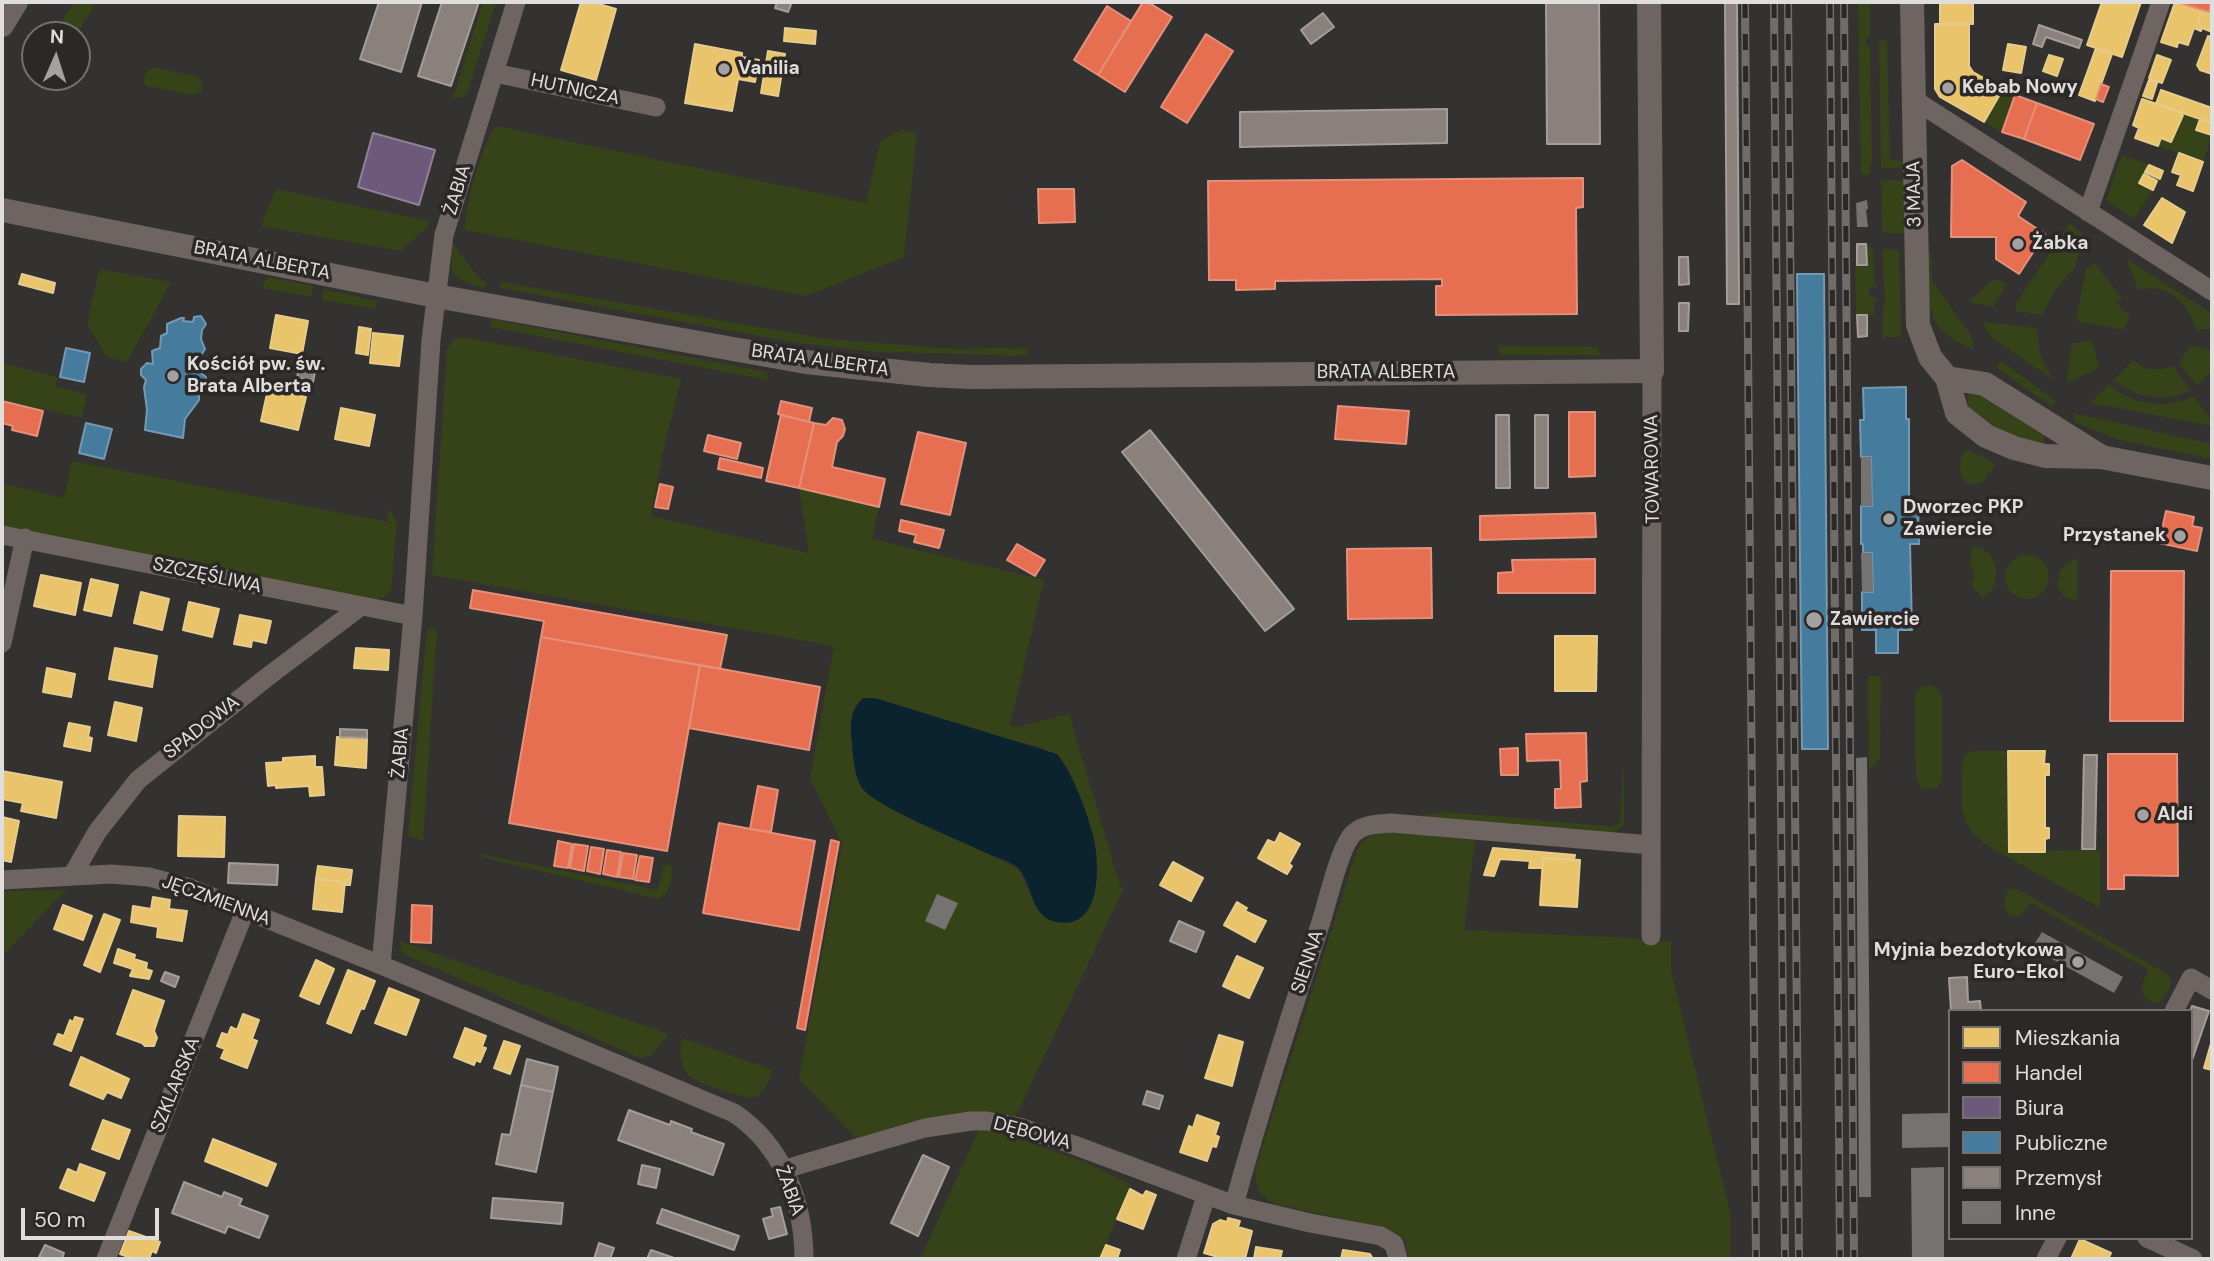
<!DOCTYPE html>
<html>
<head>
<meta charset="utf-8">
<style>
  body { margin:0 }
  #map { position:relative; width:2214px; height:1261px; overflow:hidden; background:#343231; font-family:"DM Sans",sans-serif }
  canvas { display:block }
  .frame { position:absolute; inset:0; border:4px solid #e0dedd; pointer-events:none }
  .legend { position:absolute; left:1948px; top:1009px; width:245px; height:231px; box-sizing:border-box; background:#2b2827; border:2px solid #737170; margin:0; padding:9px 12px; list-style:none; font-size:21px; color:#e0dedd }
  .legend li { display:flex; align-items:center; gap:14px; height:35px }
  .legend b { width:35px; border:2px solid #737170 }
  .north { position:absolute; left:21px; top:21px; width:70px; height:70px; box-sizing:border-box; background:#2b2827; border:2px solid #737170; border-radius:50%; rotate:3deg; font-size:19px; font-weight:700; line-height:28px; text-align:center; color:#e0dedd }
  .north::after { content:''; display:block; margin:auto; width:24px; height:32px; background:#a4a2a1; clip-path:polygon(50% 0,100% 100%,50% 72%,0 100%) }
  .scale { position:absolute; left:21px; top:1208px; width:138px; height:32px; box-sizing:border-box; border:4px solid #e0dedd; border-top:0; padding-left:9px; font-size:21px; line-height:24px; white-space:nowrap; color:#e0dedd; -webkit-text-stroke:5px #2b2827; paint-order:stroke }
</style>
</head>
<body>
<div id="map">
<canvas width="2214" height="1261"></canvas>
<div class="frame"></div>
<ul class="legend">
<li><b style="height:19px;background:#e9c46a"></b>Mieszkania</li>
<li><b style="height:19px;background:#e76f51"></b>Handel</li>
<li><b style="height:19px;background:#6d597a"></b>Biura</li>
<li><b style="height:19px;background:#457b9d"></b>Publiczne</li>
<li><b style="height:19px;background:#8a817c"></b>Przemysł</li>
<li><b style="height:19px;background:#747372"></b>Inne</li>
</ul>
<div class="north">N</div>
<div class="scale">50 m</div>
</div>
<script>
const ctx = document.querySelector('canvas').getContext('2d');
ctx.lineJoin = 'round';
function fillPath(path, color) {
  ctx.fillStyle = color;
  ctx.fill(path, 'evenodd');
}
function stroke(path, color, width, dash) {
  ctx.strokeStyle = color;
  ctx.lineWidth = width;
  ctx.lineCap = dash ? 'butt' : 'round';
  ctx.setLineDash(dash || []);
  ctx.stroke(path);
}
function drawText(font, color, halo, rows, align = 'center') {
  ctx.font = font + ' "DM Sans",sans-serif';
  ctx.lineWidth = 7;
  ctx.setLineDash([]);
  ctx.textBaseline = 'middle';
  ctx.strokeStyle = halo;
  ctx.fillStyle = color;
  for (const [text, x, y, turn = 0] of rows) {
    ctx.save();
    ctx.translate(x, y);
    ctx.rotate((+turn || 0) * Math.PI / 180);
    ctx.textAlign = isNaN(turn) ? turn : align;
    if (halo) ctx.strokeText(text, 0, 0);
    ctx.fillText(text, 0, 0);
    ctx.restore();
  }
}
const green = new Path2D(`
  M74 2H97L76 35H53Z
  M483 2H496L467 94 462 97 449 99 455 92Z
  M1858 2H1870V38H1866V46H1870L1872 165H1870V174H1861Z
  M1879 40H1887L1890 160 1903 161V165L1900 168H1881Z
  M157 68 196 76 201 80 202 91 193 95 147 86 144 84 145 73 150 69Z
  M2003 89 2015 95 2002 132 1985 122Z
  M2184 113 2200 119 2197 130 2212 135 2203 162 2158 146 2161 138 2171 142Z
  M496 126 866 203 880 142 901 130 917 133 904 257 806 296 465 230C465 205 481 146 496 126Z
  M2122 155 2166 170 2134 219 2106 200Z
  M1901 180 1903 181 1905 233H1884L1882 231 1881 181Z
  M276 189 429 221 428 226 401 251 261 226Z
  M2070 223 2083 235 2075 268 2057 287 2042 315 2016 311 2015 305Z
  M451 241 474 272 486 283 485 288C471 285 462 282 452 271Z
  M1866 244 1873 249 1874 280 1877 287 1869 288V297L1877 298 1874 303V315H1869V337L1867 336V315H1858L1856 320 1855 265H1867Z
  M1882 249 1899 250 1901 337 1883 338V307L1885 300Z
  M1928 251 1931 252 1932 281 1970 334 1973 340V349C1920 329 1929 299 1928 251Z
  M2126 258 2212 314V329L2196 330C2189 303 2167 282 2138 290Z
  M2094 263 2122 298 2116 303 2130 316 2124 330 2076 321 2086 269Z
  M99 269 171 282 127 362 107 357 87 325Z
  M267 277 313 286 312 297 262 288Z
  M1994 279 2007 284 1993 307 1968 302Z
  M501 282 828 339 954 349 1027 348V356L881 352 797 343 500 288Z
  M324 289 376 301 375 309 322 300Z
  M491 319 767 372 768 380 490 327Z
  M1982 322 2037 328 2040 354 2052 379 1992 338Z
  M463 337 681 379 662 456 651 516 809 553 799 488 879 507 872 539 1044 580 1010 725 1018 727 1069 714 1120 886 1124 888 1015 1118 857 1139 799 1079 842 844 810 778 834 646 432 575 447 350 453 340ZM856 704 1044 748 1037 909 1018 868 885 805 862 788 853 755 850 725Z
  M2092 341 2099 368 2066 384 2072 343Z
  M2191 345 2212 351V371L2197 386 2179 363Z
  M1499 346 1597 347 1600 355H1499Z
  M2133 360C2145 370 2159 372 2173 366L2190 390C2165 404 2135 397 2114 380Z
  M2001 361 2056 401 2052 407 1996 367Z
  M2 363 57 377 56 387 87 394 82 418 2 400Z
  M2109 384C2130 405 2167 410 2194 396L2212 421V426L2090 403Z
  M1974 389 2045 435 2041 445 2003 435 1967 406 1968 394Z
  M2073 413 2212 444V459L2119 440 2075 422Z
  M1968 450 1996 464 1983 482 1973 485C1958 481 1960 469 1961 456Z
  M72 461 388 522 389 507 397 523 391 591 384 597 366 600 2 526V483L64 498Z
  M1972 547C1997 545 2006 583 1983 598L1970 584 1973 581 1974 569 1970 568Z
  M2005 577a22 22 0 1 1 44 0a22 22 0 1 1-44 0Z
  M2073 559H2077V601L2065 597 2057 587 2061 568Z
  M427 629H437L423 841 408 836Z
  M1868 676H1881L1880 758 1869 771Z
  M1930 685 1937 688 1942 697V779L1937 788 1922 789 1916 779 1915 695 1921 687Z
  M1972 751H2008L2009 852 2100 850V908L1993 849C1954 825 1963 805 1962 764L1964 757Z
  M1624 756V825L1610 835 1410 817 1450 812 1616 827 1620 821Z
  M1390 832 1475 840 1464 930 1631 938 1671 942V970L1730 1213V1259H1408L1405 1240 1391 1230 1275 1204C1258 1193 1257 1191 1255 1170L1356 853C1364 836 1372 833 1390 832Z
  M480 854 658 890 663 866 668 864 672 867C672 879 670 893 659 899L481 857Z
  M2012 889H2017L2165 973 2170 977 2171 984C2169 989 2166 996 2162 1000 2153 1007 2140 998 2142 987 2143 981 2147 975 2149 970L2031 903 2021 915 2011 916C2002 909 2003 901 2008 891Z
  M66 890 2 956V891Z
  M399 941 669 1034 651 1056 640 1058 403 954Z
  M682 1038 773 1070C769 1079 765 1093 755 1097 745 1100 695 1083 688 1075 679 1064 680 1051 682 1038Z
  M981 1125 1087 1163 1131 1185 1100 1259H920Z`);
const water = new Path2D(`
  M863 698H875L1057 754C1073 772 1094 828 1096 852 1099 880 1097 929 1057 922 1029 917 1034 884 1018 868 1011 861 994 857 984 852 959 840 876 807 862 788 854 776 853 756 852 742 850 726 850 710 863 698Z`);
const homes = new Path2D(`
  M581 2H592L616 9 596 80 561 70Z
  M1940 2H1973V24H1940Z
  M2102 2H2141L2122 57 2087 45Z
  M2175 2 2201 10 2198 21 2202 28 2201 31 2194 28 2188 45 2178 42 2177 47 2161 42Z
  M2201 10 2212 14V32L2202 28 2198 21Z
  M1935 24H1969V66L1973 72 2003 89 1984 122 1940 97 1935 89Z
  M785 28 816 31 815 44 784 41Z
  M2208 36 2212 38V74L2200 70 2197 65Z
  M695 44 742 53V57L759 60 755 82 738 79 732 111 685 103Z
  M2008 44 2026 47 2021 73 2003 70Z
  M2096 48 2112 54 2095 101 2079 95Z
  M768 51 785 54 778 96 761 93Z
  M2049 55 2063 59 2057 76 2043 71Z
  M2157 55 2171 60 2162 83 2149 78Z
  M2149 80 2157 83 2152 99 2143 96Z
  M2161 90 2212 108V123L2156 104Z
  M2142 99 2184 113 2171 142 2161 138 2158 146 2135 138 2139 128 2133 125Z
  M2200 119 2212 123V135L2196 130Z
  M2179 153 2203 162 2193 191 2177 185 2181 175 2172 172Z
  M2149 165 2163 171 2160 179 2145 172Z
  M2144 174 2157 181 2153 190 2139 183Z
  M2162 198 2185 212 2172 243 2144 225Z
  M22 274 55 283 53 293 19 284Z
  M276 315 308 321 302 354 270 348Z
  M359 327 371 329 368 355 356 353Z
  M373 333 403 336 399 366 370 363Z
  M268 389 306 397 298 430 261 421Z
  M341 408 375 415 369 446 335 439Z
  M41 575 81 583 75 615 34 606Z
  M91 579 118 585 111 616 84 610Z
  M141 592 169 599 162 630 134 623Z
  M189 602 219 609 212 637 183 630Z
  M240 615 271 621 266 643 252 640 251 647 234 644Z
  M1555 636H1597L1596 691H1555Z
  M115 648 157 656 152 687 109 679Z
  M356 648 389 650 388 670 354 668Z
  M47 668 75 674 71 697 43 692Z
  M115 702 142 708 136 741 108 735Z
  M69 723 90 727 88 737 92 738 90 751 64 746Z
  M337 737 367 738 366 768 335 765Z
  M2008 751H2045L2044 764H2049V775H2045V828H2049V838L2045 839V852H2009Z
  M315 756V767H322L324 795 310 796 309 786 276 788V785L268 786 266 763 283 762V758Z
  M2 771 62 782 56 818 21 811 23 803 2 799Z
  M179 816 225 817 224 857 178 856Z
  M2 817 19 821 11 862 2 860Z
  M1280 833 1300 844 1289 864 1292 866 1287 874 1258 858 1268 840 1275 843Z
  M1493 848 1575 855 1574 860 1543 858 1542 868H1529L1530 861 1500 859 1494 876 1484 875Z
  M1543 858 1580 860 1577 907 1540 905Z
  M1173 862 1203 878 1191 901 1160 885Z
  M318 866 352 870 350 885H345V882L316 879Z
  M316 879 345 882 342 912 313 909Z
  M153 897 170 900 169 909 187 911 182 941 157 937 158 927 131 922 133 906 151 909Z
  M1237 902 1247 908 1245 911 1266 921 1255 942 1224 925Z
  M63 905 92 916 83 940 54 929Z
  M104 914 120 920 100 972 84 965Z
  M118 949 135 955 134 959 147 963 146 969 152 971 149 979 130 976 133 969 114 963Z
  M1237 956 1263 968 1249 998 1223 986Z
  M316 960 334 969 319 1004 300 996Z
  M348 970 375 981 364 1009 361 1008 351 1033 327 1023Z
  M389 988 419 1000 406 1035 375 1023Z
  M133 990 164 1001 154 1031 157 1038 154 1046H145L142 1043 117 1034Z
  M243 1014 259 1020 252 1039 257 1041 247 1068 221 1058 225 1049 217 1046 222 1033 228 1035 231 1027 237 1030Z
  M75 1017 83 1019 71 1051 54 1044 58 1034 64 1036 70 1020 73 1022Z
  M465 1028 486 1036 482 1047 486 1048 480 1062 476 1060 474 1065 454 1057Z
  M1219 1035 1243 1042 1232 1086 1205 1078Z
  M2212 1040V1070L2204 1068Z
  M504 1041 520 1046 510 1074 494 1068Z
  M81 1057 129 1079 121 1098 107 1092 103 1099 70 1085Z
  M1197 1115 1219 1123 1215 1135 1219 1137 1216 1147 1212 1146 1207 1161 1180 1152 1189 1126 1193 1128Z
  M103 1120 130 1130 119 1159 92 1149Z
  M213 1139 276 1164 267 1186 205 1161Z
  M80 1164 105 1173 94 1201 60 1188 68 1169 77 1173Z
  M1130 1189 1143 1196 1146 1191 1156 1195 1143 1229 1117 1219Z
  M1228 1218 1240 1221 1238 1227 1252 1231 1245 1259H1225L1204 1253 1213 1224 1220 1220 1227 1222Z
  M129 1231 160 1242 156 1253 152 1251 149 1259H134L120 1254Z
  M2080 1239 2111 1253 2108 1259H2071Z
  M1106 1245 1120 1250 1117 1259H1100Z
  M1256 1247 1282 1251 1280 1259H1254Z
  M1343 1250 1370 1254 1373 1259H1334H1341Z`);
const shops = new Path2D(`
  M1143 2H1148L1172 17 1125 92 1098 75Z
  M2176 2H2212L2209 12Z
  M1107 6 1131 21 1098 75 1074 60Z
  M1206 34 1233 51 1187 123 1161 107Z
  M2101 84 2109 87 2103 102 2096 99Z
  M2015 95 2037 103 2024 139 2002 132Z
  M2037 103 2094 124 2080 160 2024 139Z
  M1962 160 2026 202 2018 216 2045 234 2019 274 1996 259V237H1951L1952 166Z
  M1583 178V207L1576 208 1577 314 1436 315V286H1442V279L1275 281V289L1236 290V280H1209L1208 181Z
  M1038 189H1074L1075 222 1039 223Z
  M2 401 43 411 37 436 12 430 13 426 2 423Z
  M781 401 812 408 809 422 778 414Z
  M1338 406 1409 411 1406 444 1335 439Z
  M1569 412H1595V476L1569 477Z
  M781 415 814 423 799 488 766 481Z
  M833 418 842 420 845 429 843 436 837 442 832 467 885 479 879 507 799 488 814 423 826 425Z
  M918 432 966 443 950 515 901 504Z
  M708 435 741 443 737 459 704 451Z
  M720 458 763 468 761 478 718 469Z
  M660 484 673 487 668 509 655 507Z
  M2166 511 2194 517 2192 526 2202 528 2197 551 2159 543Z
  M1595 513 1596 537 1480 540V516Z
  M901 520 944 530 939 548 914 542 916 535 899 531Z
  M1017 544 1045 560 1035 576 1007 560Z
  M1431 548 1432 618 1348 619 1347 549Z
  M1595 559V593H1498V573L1513 572 1512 560Z
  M2111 571H2184L2183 721H2110Z
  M473 590 727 635 720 669 541 637 544 621 470 608Z
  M541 637 700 665 667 851 509 823Z
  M700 665 820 687 809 750 689 728Z
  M1586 733 1587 781 1580 782 1581 807 1555 808V789H1561L1560 760 1527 761 1526 734Z
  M1518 748V775H1501L1500 749Z
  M2108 754H2177L2178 876 2124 875V889H2108Z
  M758 786 778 790 771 832 750 829Z
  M719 823 815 841 799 930 703 913Z
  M831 840 839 842 805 1030 797 1028Z
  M558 841 572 844 568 868 554 866Z
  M574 844 588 846 584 871 570 868Z
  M591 847 604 849 600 874 587 871Z
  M607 850 621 852 617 877 603 874Z
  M623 853 637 855 633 879 619 877Z
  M640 856 653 858 649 882 635 880Z
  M412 905 432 906 431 943 411 942Z`);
const offices = new Path2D(`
  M373 133 435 150 419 205 358 187Z`);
const public = new Path2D(`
  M1797 274H1824L1828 749H1802Z
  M201 316 206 324 202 330 201 339 205 349 200 357 207 366 202 374 206 377 207 387 199 394V400L185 419 183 438 145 430 147 410 144 387 146 380 141 375V369L147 363 153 364 152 351 160 348 161 336 167 333V324L181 318H184L183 321 193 322 194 317Z
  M66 348 90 353 84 382 60 377Z
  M1906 387V419H1909V505H1918L1919 544H1910L1912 630H1898V653H1876V630H1862V592H1873L1872 553H1863V544H1861V506H1872L1871 457H1861L1860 420H1864L1863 388Z
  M86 423 112 429 104 459 79 453Z`);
const industry = new Path2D(`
  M379 2H422L401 72 360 59Z
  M442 2H479L451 86 418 76Z
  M777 2H792L788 12 775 8Z
  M1546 2H1599L1600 144H1547Z
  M1725 2H1737L1739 304H1727Z
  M1323 13 1334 27 1311 44 1301 30Z
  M2039 25 2082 40 2079 48 2046 37 2042 47 2033 44Z
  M1447 109V143L1240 147V112Z
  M1857 244H1866L1867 265H1857Z
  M1679 257H1688L1689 284 1679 285Z
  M1679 303H1689L1688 331H1679Z
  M1857 315H1867V336L1858 337Z
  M301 358 317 362 313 382 297 378Z
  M1496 415H1509L1510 488H1496Z
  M1535 415H1548V488H1535Z
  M1150 430 1294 609 1265 631 1122 452Z
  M340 729 367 730V738L340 737Z
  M2084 755H2097L2095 849H2082Z
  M229 863 278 865 277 885 228 883Z
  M1179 921 1204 932 1196 952 1170 941Z
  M165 972 179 977 175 987 161 981Z
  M1967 977 1968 1002 1980 1001 1981 1011H1951L1949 978Z
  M2192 1006 2209 1011 2191 1063 2190 1011Z
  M527 1059 558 1067 553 1092 521 1085Z
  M521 1085 553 1092 536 1172 496 1164 502 1134 510 1135Z
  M1147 1091 1163 1096 1159 1109 1143 1104Z
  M629 1110 670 1125 671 1121 692 1129 691 1132 724 1144 713 1175 618 1140Z
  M923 1155 949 1167 918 1236 891 1223Z
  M642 1165 660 1169 656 1188 638 1184Z
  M184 1182 222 1197 224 1192 242 1199 239 1205 268 1216 259 1238 228 1226 225 1233 172 1213Z
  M493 1198 563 1203 561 1224 491 1218Z
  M780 1207 787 1234 769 1239 763 1219 773 1216 771 1209Z
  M662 1209 739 1236 734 1250 657 1223Z
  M599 1243 614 1248 610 1259H594Z
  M45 1245 64 1253 62 1259H46L39 1257Z
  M651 1250 677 1259H647Z`);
const building = new Path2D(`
  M1867 200 1868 209 1866 210 1868 227H1857L1856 203Z
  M1861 457H1871L1872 506H1861Z
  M1861 553H1872L1873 592H1862Z
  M1867 757 1871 1197H1859L1856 758Z
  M937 894 958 903 945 930 925 921Z
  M2042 932 2123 977 2114 993 2032 948Z
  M1950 1113V1147L1902 1148V1114Z
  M1944 1167V1259H1912L1911 1168Z`);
const minor = new Path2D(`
  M495 73 656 107
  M1913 99 2212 291
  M2088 212 2161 2
  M2 535 413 616
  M2 643 25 538
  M72 876 97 832 138 780 266 678 360 607
  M2 880 111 874 149 877 190 888 381 965 734 1113C782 1145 804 1202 804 1259
  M1651 936 1652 371
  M381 965 413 616 431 340 444 235 516 2
  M2174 1011 2191 978 2212 990
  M785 1169 925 1128 971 1121H987L1019 1127 1074 1145 1234 1205 1310 1223 1381 1236 1394 1244 1398 1259
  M1234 1205C1260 1110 1290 1016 1321 922 1328 900 1338 854 1351 836 1361 824 1377 824 1391 823L1651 845
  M2147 1238 2193 1259
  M106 1259 245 911
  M1186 1259 1206 1196
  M2046 1259 2057 1238`);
const tertiary = new Path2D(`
  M1912 2 1918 325 1930 357 1947 378 1957 413 1986 436 2014 448 2045 456 2101 457 2212 478
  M2 25 16 2
  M2 210 436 296 806 362 929 375 971 377 1652 371 1649 2
  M1947 378 1985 384 2100 456`);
const rail = new Path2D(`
  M1745 2 1756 1259
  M1774 2 1785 1259
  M1788 2 1799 1259
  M1830 2 1840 1259
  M1844 2 1854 1259`);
const markers = [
  [724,69,7,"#a4a2a1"],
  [1948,88,7,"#a4a2a1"],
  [2018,244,7,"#a4a2a1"],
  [173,376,7,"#a4a2a1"],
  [1889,519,7,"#a4a2a1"],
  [2180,536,7,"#a4a2a1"],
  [1814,620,9,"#a4a2a1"],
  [2143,815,7,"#a4a2a1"],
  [2078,962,7,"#a4a2a1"]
];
const poiNames = [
  ["Vanilia",738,69],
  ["Kebab Nowy",1962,88],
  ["Żabka",2032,244],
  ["Kościół pw. św.",187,365],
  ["Brata Alberta",187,387],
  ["Dworzec PKP",1903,508],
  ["Zawiercie",1903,530],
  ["Przystanek",2166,536,"right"],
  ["Zawiercie",1830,620],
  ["Aldi",2157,815],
  ["Myjnia bezdotykowa",2064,951,"right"],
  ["Euro-Ekol",2064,973,"right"]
];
const streetNames = [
  ["HUTNICZA",575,90,12],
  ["ŻABIA",458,190,-73],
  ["3 MAJA",1915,194,-91],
  ["BRATA ALBERTA",262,261,11],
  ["BRATA ALBERTA",820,361,8],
  ["BRATA ALBERTA",1386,373],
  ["TOWAROWA",1653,469,-91],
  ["SZCZĘŚLIWA",207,576,12],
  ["SPADOWA",202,728,-38],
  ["ŻABIA",401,753,-85],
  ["JĘCZMIENNA",216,901,20],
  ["SIENNA",1308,962,-72],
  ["SZKLARSKA",176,1085,-68],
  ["DĘBOWA",1032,1134,15],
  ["ŻABIA",789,1191,70]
];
fillPath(green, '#364217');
fillPath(water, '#0a232e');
fillPath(homes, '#e9c46a');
stroke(homes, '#e6cc8c', 2);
fillPath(shops, '#e76f51');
stroke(shops, '#e5907b', 2);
fillPath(offices, '#6d597a');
stroke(offices, '#908198', 2);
fillPath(public, '#457b9d');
stroke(public, '#7499b0', 2);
fillPath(industry, '#8a817c');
stroke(industry, '#a49d99', 2);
fillPath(building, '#747372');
stroke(minor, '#6e6461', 19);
stroke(tertiary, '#6e6461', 24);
stroke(rail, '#706c69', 8);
stroke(rail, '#2b2827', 5, [16]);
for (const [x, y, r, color] of markers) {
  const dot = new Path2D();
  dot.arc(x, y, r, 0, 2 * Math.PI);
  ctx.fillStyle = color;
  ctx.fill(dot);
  stroke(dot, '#2b2827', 2.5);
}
drawText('bold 19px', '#e0dedd', '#2b2827', poiNames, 'left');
drawText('19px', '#e0dedd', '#2b2827', streetNames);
</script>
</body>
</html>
